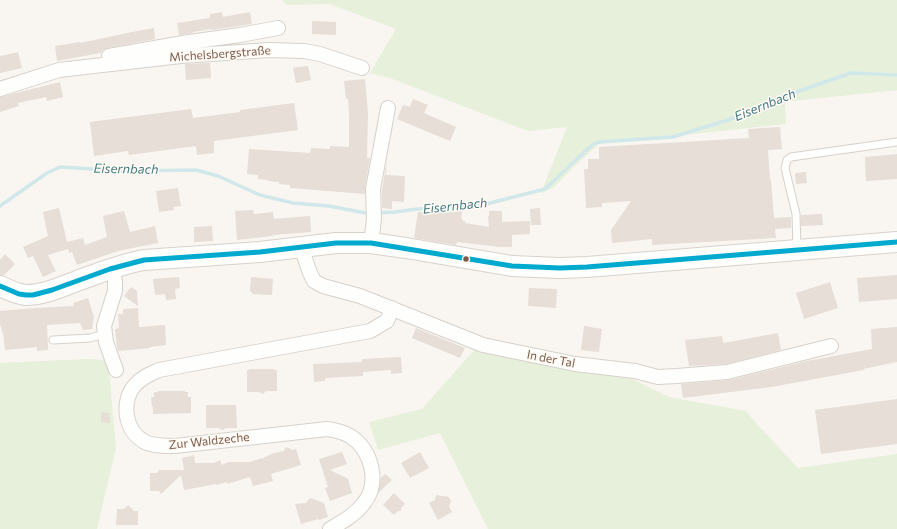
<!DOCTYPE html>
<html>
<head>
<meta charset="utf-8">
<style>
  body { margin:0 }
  canvas { display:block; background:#f9f5f0 }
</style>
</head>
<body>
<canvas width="897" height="529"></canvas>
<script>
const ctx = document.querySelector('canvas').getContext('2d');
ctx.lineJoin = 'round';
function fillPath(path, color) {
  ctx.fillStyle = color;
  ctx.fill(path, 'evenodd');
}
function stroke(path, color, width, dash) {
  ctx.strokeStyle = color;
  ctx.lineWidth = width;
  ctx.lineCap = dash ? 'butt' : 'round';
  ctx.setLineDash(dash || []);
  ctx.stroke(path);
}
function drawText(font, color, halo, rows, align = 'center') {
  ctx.font = font + ' Commissioner,sans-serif';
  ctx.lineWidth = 3;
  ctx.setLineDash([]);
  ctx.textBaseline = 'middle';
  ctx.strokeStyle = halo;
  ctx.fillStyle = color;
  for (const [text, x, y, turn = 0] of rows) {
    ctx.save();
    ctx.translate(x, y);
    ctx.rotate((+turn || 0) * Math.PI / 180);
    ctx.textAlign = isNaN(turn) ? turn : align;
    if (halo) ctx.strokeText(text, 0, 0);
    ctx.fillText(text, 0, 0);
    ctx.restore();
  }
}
const green = new Path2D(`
  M282 0H897V90L785 102 786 124 599 144 580 161 553 188 541 193 567 127 528 131 390 78 370 73 396 29 330 4 287 5Z
  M475 349 630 378 669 397 746 411 757 424 798 468 897 454V529H488L440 433 378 450 369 422 422 409Z
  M86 359 108 360 116 448 97 529H0V363Z`);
const stream = new Path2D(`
  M0 206 47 173 60 167 127 171 196 170 218 176 260 195 293 203 329 206 371 214
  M377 213 395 212 417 209 482 205 545 189 592 145 599 142 673 137 747 114 796 92 851 73 897 75`);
const building = new Path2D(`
  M222 12 223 17 250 12 252 24 212 30V29L193 32V33L179 35 177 23 210 18V14Z
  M312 21 336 22V35L312 34Z
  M154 28 155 39 108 48 103 50 101 53 57 61 55 46 80 42V43L137 31Z
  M18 52 22 68 0 73V56Z
  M210 63 211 78 186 80 185 64Z
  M308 66 311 80 296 83 293 68Z
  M365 79 368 113 367 158H370L365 187V194L290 188V185L279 184V182L268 181 269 180 258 179V175L247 174 249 149 310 153 311 148 330 149V146L349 147V114L348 99H346L344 81Z
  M60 82 63 97 47 101 46 97 18 103 19 106 0 112V97Z
  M413 99 428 105 424 113 456 127 450 141 397 119 403 105 410 107Z
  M294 103 298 130 214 141V153L197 155 196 146 129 155 128 151 94 156 90 122 191 109 193 118 240 112V110Z
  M780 127 782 149 768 150 770 180H771L774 218 791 217V228L775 229 776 238 652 245V239L612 243 611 230 631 201 602 203V207L586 208 584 169H588V159H599V147L749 138 748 129Z
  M897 154V179L866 181 865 157Z
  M387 161 386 175 405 176 404 202 392 201V209L382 208V190Z
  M806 172 807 183 796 184 795 173Z
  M178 188 181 206 173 207 174 210 159 212 156 191Z
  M59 208 67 242 83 238 85 245 107 237 103 216 124 211 130 232 155 226 158 243 118 251 77 265 72 252 69 253 68 247V249L48 255 56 271 43 277 33 256 28 258 23 247 48 236 43 212Z
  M540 208 541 225H531L530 209Z
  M253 210 254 214 273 212 274 219 310 216 311 232 272 235 273 236 237 240 235 211Z
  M462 211 461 219H463V221H465V223L489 227 488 216H489V211H502V222L530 221V234L512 235V247H500L457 242 456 245 414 238 418 212Z
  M822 214 823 225 801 226V215Z
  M212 226 213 241 194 242V227Z
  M5 254 15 264 4 275H0V260Z
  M897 275V299L859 302 857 278Z
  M179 277 180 288 175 289 176 299 166 300 165 294 155 295 153 279Z
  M251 277 273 279 272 295 252 294V292L250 291Z
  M830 282 838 308 804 319 796 293Z
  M131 287 137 291 138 306 124 296Z
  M529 288 557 289 556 308 528 306Z
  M88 298 94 317 92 329 83 330 80 323 47 325 48 350 37 351V347L5 350 3 332H2L1 326H0V311L35 308 74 306 73 303Z
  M138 308 139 327 165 325 166 345 150 347V348L118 351 117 347 115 329 119 328 118 314H123V309Z
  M584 326 602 329 599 352 581 350Z
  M897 327V362L863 369 864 370 771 387 683 398 681 384 729 380 807 361 872 349 871 329Z
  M416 328 465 348 460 358 412 338Z
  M778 333 781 350 726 364 689 366 685 340 722 336 723 343Z
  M401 357 402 373 391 374V370L363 372V376L325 378V381L314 382 313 364 362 362V359Z
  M249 369H274V370H277V391H266L263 394 259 392H247V370H249Z
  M158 391H185V392H188V397H191V413L153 414V407H152L151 397H154V392H158Z
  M897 399V444L821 454 815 410Z
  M206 405H236L237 428H226L223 430 218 428H206Z
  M101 412 110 413V423L101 422Z
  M286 447 293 450 296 449 301 465 271 474 273 481 253 486 250 477 227 484V482L217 485 216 484 184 490 181 475 161 494 159 491H150V473H157L159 470H184L182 458 194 455 195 463H214L220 460 222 465 228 462H250L262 458V459L271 454 284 451Z
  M342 452 347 464 330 470 348 479 352 493 330 501 325 488 328 487 319 459Z
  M420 452 429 468 410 478 401 463Z
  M385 474 392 480 378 493 381 478Z
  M394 493 405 504 401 508V511H398L394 515 383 505Z
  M436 495 449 497 451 501 449 507 452 512 438 520 429 503 435 500Z
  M310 498 324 503 328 517 319 520 318 519 301 524 295 504 306 503Z
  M128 505 134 511H138V525H116L117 509H124Z`);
const service = new Path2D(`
  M797 248 796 214 785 168 787 160 791 157 897 142
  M53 340 90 338 105 334`);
const minor = new Path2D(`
  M109 56 189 42 240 35 278 28
  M0 89 59 70 181 56 269 50 304 51 320 54 362 68
  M371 243 374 219 373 189 388 108
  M301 247 310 273 314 281 323 286 360 296 483 345 575 364 635 371 658 377 677 376 727 372 831 346
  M112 268 115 281V291L104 326 106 342 116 370
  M330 529C342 522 355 515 364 503 380 483 372 450 350 436 343 432 335 430 327 429L175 446C165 446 154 446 145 442 124 431 121 401 135 385 142 377 150 374 159 370L370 331 387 321 392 308`);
const secondary = new Path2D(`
  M0 286C8 290 17 294 26 295 44 295 61 287 77 281 99 273 121 264 144 260L260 252 336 243H371L406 248 512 266 560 268 587 267 897 242`);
const bus1 = new Path2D(`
  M0 286 19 294 26 295H33L52 290 110 269 144 260 260 252 336 243H371L512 266 560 268 587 267 897 242`);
const markers = [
  [466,259,3.5,"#7a5c4d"]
];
const streetNames = [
  ["Michelsbergstraße",220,54,-4],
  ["In der Tal",551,359,11],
  ["Zur Waldzeche",209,441,-6]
];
const waterNames = [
  ["Eisernbach",765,105,-22],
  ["Eisernbach",126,169,1],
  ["Eisernbach",455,206,-6]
];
fillPath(green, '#e7f0db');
stroke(stream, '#d0e8ea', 3.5);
fillPath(building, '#e6ded7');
stroke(service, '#d7d1cb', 9);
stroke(minor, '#d7d1cb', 16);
stroke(secondary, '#d9d2cb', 22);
stroke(service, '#fefefd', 7);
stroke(minor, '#fefefd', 14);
stroke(secondary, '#fefefd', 20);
stroke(bus1, '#00a9ce', 5);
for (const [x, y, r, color] of markers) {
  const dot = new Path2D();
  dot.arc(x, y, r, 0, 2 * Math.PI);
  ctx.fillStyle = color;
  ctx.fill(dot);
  stroke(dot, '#fffaf3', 1.5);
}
drawText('12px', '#7a5c4d', '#fffaf3', streetNames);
drawText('italic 13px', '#437c86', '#fffaf3', waterNames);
</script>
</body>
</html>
